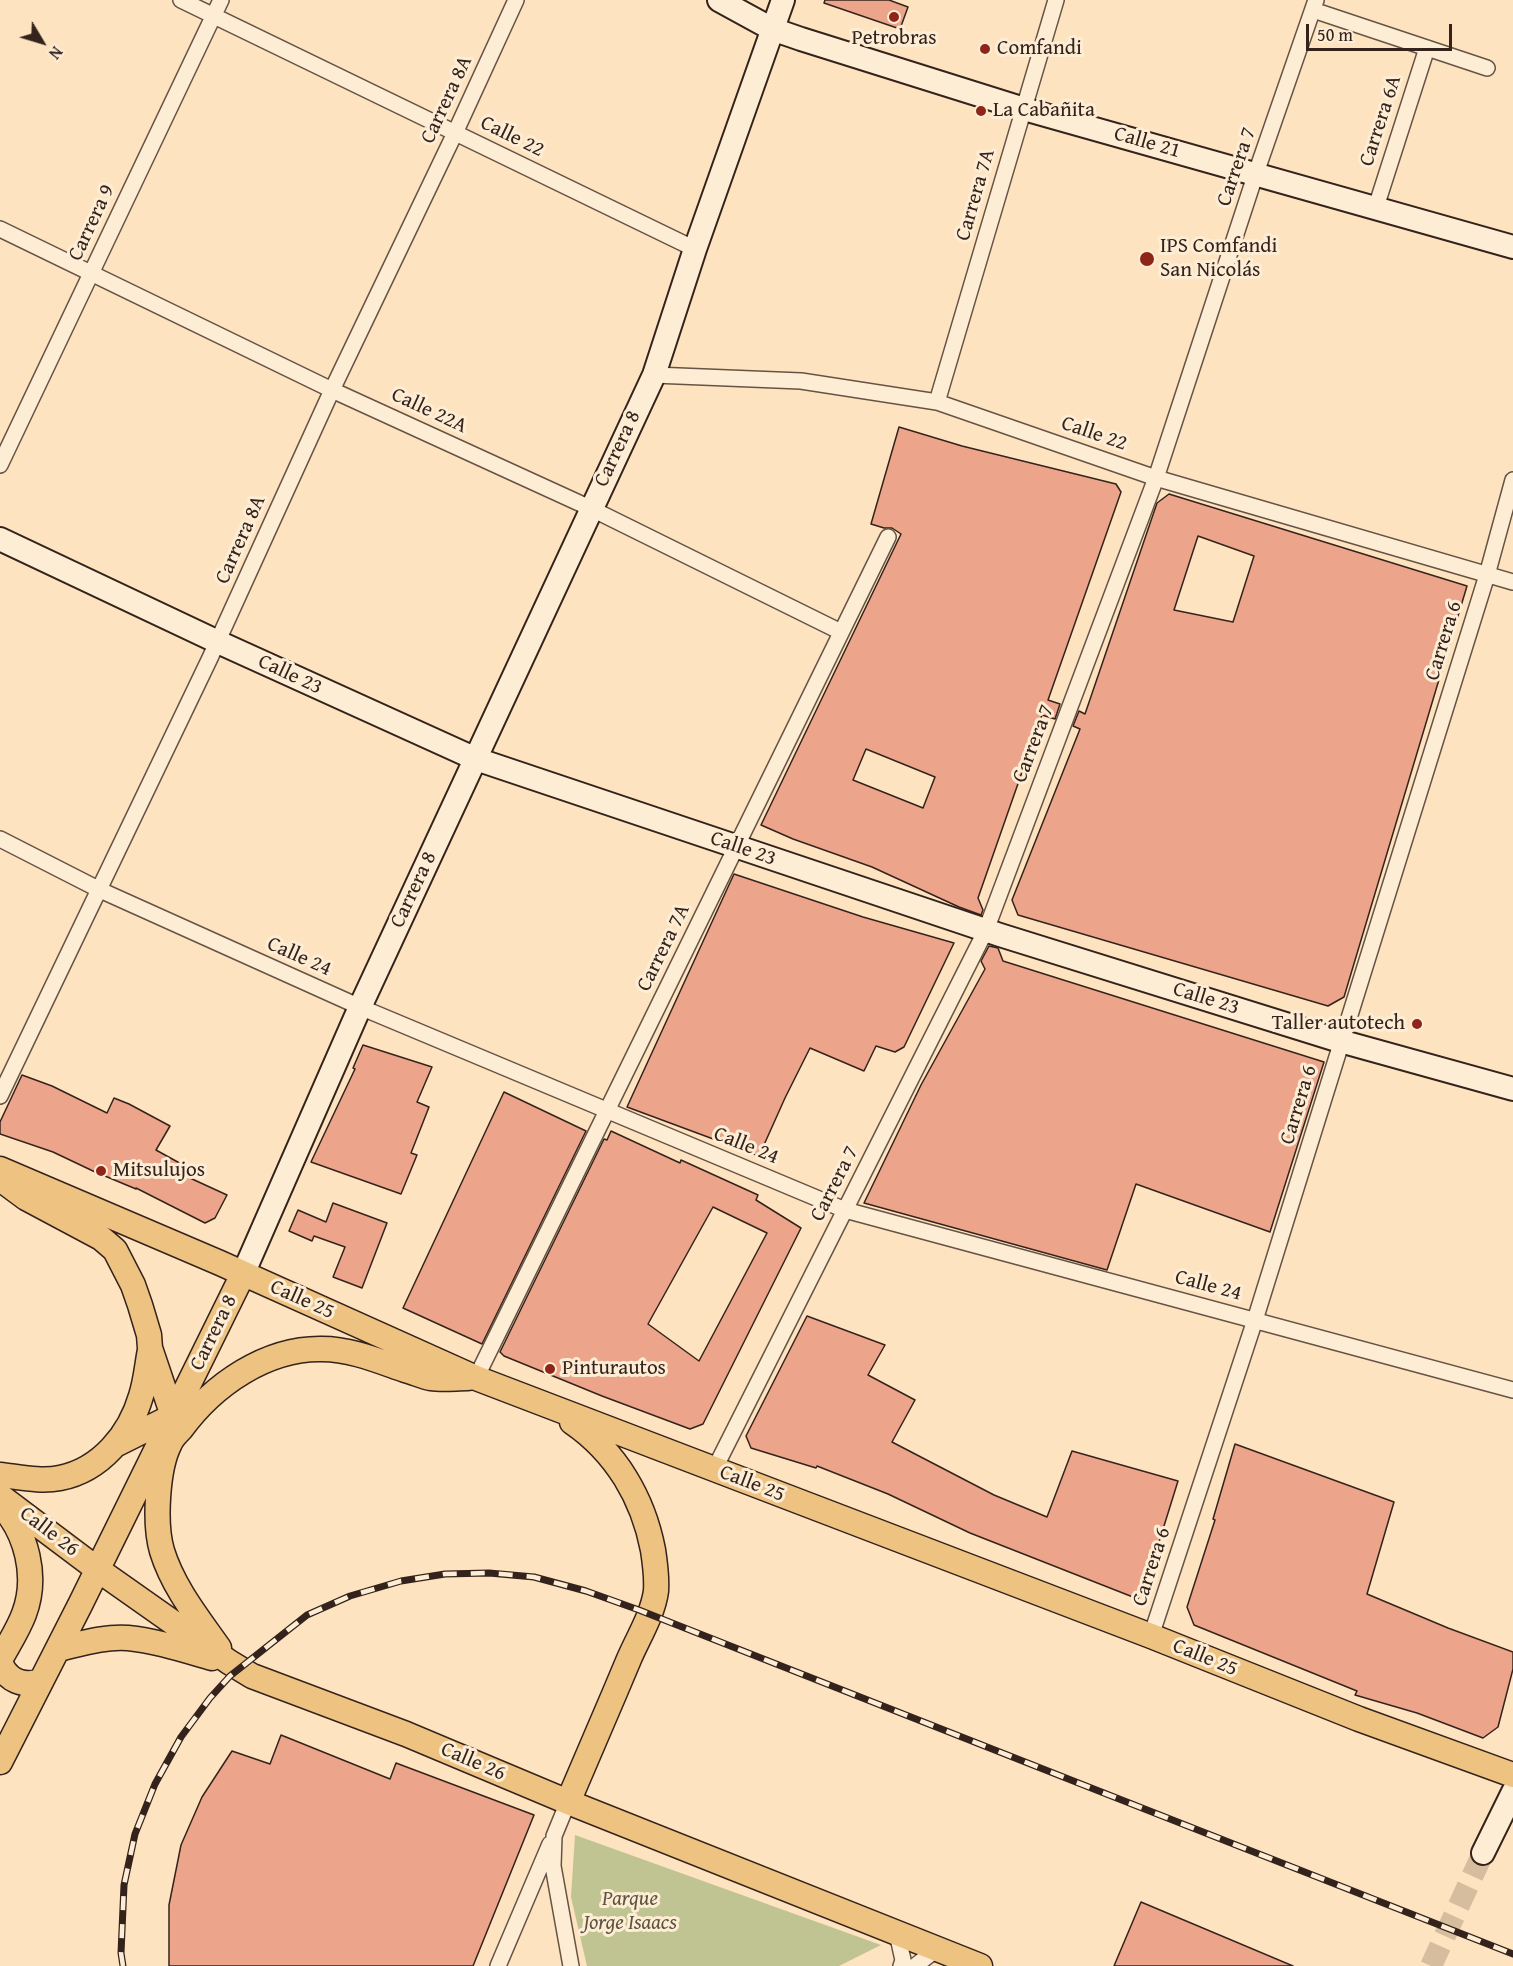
<!DOCTYPE html>
<html>
<head>
<meta charset="utf-8">
<style>
  body { margin:0 }
  #map { position:relative; width:1513px; height:1966px; overflow:hidden; background:#fde3bf; font-family:"Gentium Book Plus",serif }
  canvas { display:block }
  .north { position:absolute; left:12px; top:12px; width:60px; height:60px; -webkit-text-stroke:4px #feedd5; paint-order:stroke; rotate:128deg; font-size:16px; font-weight:700; line-height:24px; text-align:center; color:#34231c }
  .north::after { content:''; display:block; margin:auto; width:21px; height:27px; background:#34231c; clip-path:polygon(50% 0,100% 100%,50% 72%,0 100%) }
  .scale { position:absolute; left:1306px; top:24px; width:146px; height:27px; box-sizing:border-box; border:3px solid #34231c; border-top:0; padding-left:8px; font-size:18px; line-height:21px; white-space:nowrap; color:#34231c; -webkit-text-stroke:4px #feedd5; paint-order:stroke }
</style>
</head>
<body>
<div id="map">
<canvas width="1513" height="1966"></canvas>
<div class="north">N</div>
<div class="scale">50 m</div>
</div>
<script>
const ctx = document.querySelector('canvas').getContext('2d');
ctx.lineJoin = 'round';
function fillPath(path, color) {
  ctx.fillStyle = color;
  ctx.fill(path, 'evenodd');
}
function stroke(path, color, width, dash) {
  ctx.strokeStyle = color;
  ctx.lineWidth = width;
  ctx.lineCap = dash ? 'butt' : 'round';
  ctx.setLineDash(dash || []);
  ctx.stroke(path);
}
function drawText(font, color, halo, rows, align = 'center') {
  ctx.font = font + ' "Gentium Book Plus",serif';
  ctx.lineWidth = 6;
  ctx.setLineDash([]);
  ctx.textBaseline = 'middle';
  ctx.strokeStyle = halo;
  ctx.fillStyle = color;
  for (const [text, x, y, turn = 0] of rows) {
    ctx.save();
    ctx.translate(x, y);
    ctx.rotate((+turn || 0) * Math.PI / 180);
    ctx.textAlign = isNaN(turn) ? turn : align;
    if (halo) ctx.strokeText(text, 0, 0);
    ctx.fillText(text, 0, 0);
    ctx.restore();
  }
}
const green = new Path2D(`
  M575 1835 881 1945 839 1966H587L571 1897Z`);
const building = new Path2D(`
  M825 0H889L908 7 900 29 824 3Z
  M899 427 962 446 1116 484 1121 492 1048 700 1060 704 1055 719 1042 715 978 898 983 910 981 915 959 907 872 867 793 839 761 825 901 534 892 528H884L871 524ZM866 749 935 777 923 808 853 780Z
  M1169 494 1467 586 1344 997 1328 1006 1018 915 1012 900 1080 729 1073 726 1079 711 1085 714 1157 503ZM1198 536 1254 556 1233 622 1174 610Z
  M734 874 863 917 954 943 904 1047 895 1052 876 1046 864 1071 810 1048 785 1098 759 1156 627 1107Z
  M989 946 998 948 1003 961 1324 1062 1270 1232 1136 1184 1107 1270 864 1203 921 1085 985 969 981 961Z
  M363 1045 432 1067 417 1102 429 1107 411 1153 417 1155 401 1194 311 1162 355 1069 353 1068Z
  M22 1075 52 1086 107 1113 114 1098 129 1104 170 1126 156 1150 194 1171 190 1178 227 1195 215 1218 205 1223 136 1188V1189L93 1171 53 1152 0 1134V1122Z
  M504 1092 586 1131 482 1344 403 1308Z
  M611 1131 680 1163 681 1160 758 1195 756 1200 801 1228 703 1424 690 1429 602 1396 504 1356 500 1352 604 1139 607 1140ZM713 1207 767 1233 699 1361 648 1324Z
  M333 1203 387 1223 362 1288 333 1277 345 1247 314 1236 312 1241 289 1231 298 1210 326 1222Z
  M807 1316 885 1345 868 1375 915 1400 892 1442 994 1495 1047 1517 1072 1451 1178 1481 1154 1558 1138 1599 970 1533 888 1494 817 1466 816 1468 751 1448 746 1436Z
  M1235 1444 1394 1502 1367 1594 1448 1628 1513 1652V1669L1498 1727 1483 1738 1417 1713 1355 1695 1357 1691 1194 1625 1187 1607 1215 1520 1213 1519Z
  M281 1735 390 1779 396 1763 534 1815 473 1966H169V1905L181 1845 202 1797 232 1751 270 1764Z
  M1141 1902 1293 1966H1114Z`);
const secondaryTunnel = new Path2D(`
  M1431 1966 1483 1853`);
const street = new Path2D(`
  M181 0 695 249
  M1313 10 1487 68
  M1376 207 1427 48
  M0 229 332 390 590 508 841 632
  M654 375 801 381 937 402 1156 478 1513 582
  M937 402 1056 0
  M0 465 221 0
  M0 839 100 890 360 1007 845 1210 1513 1390
  M0 1096 210 658 332 390 455 133 516 0
  M476 1378 888 537
  M714 1470 986 930 1156 478 1256 173 1316 0
  M1151 1636 1255 1320 1487 575 1513 480
  M568 1802 554 1836 553 1866 571 1966
  M897 1933 903 1960 901 1966
  M498 1966 550 1844
  M915 1966 937 1949`);
const secondary = new Path2D(`
  M719 0 772 29 801 39 1024 109 1513 247
  M0 539 218 642 476 759 1000 935 1340 1041 1513 1089
  M243 1274 360 1007 654 375 695 249 783 0
  M1483 1853 1513 1792`);
const primary = new Path2D(`
  M0 1169 220 1263 476 1378 1151 1636 1359 1719 1513 1775
  M7 1184 26 1198 101 1238 115 1250 133 1285 140 1305 149 1335 150 1348 173 1416 115 1445
  M0 1475C19 1477 41 1482 60 1478 101 1470 130 1434 141 1396 146 1381 147 1365 150 1350
  M0 1496 97 1569 229 1662 252 1676 406 1734 568 1802 980 1966
  M0 1504C27 1532 38 1577 24 1614 18 1630 8 1645 0 1660
  M219 1648C198 1618 173 1587 162 1551 154 1524 157 1468 170 1443 172 1438 177 1433 181 1429 213 1385 266 1348 322 1349 351 1349 379 1361 405 1370 414 1372 423 1377 431 1378 443 1380 456 1378 468 1378
  M58 1649C80 1644 105 1636 128 1638 157 1641 184 1650 212 1658
  M0 1662C7 1681 23 1687 41 1681
  M0 1762 81 1603 243 1274
  M568 1802C588 1755 609 1707 629 1659 638 1638 653 1614 656 1591 657 1577 655 1563 653 1550 643 1498 616 1452 572 1422`);
const rail = new Path2D(`
  M123 1966 121 1953 124 1885 135 1834 155 1784 181 1737 210 1698 230 1676 307 1615 350 1596 401 1581 445 1574 489 1573 534 1577 586 1591 639 1610 1513 1954`);
const markers = [
  [894,17,6,"#8f2418"],
  [985,49,6,"#8f2418"],
  [981,111,6,"#8f2418"],
  [1147,259,8,"#8f2418"],
  [1417,1024,6,"#8f2418"],
  [101,1171,6,"#8f2418"],
  [550,1369,6,"#8f2418"]
];
const poiNames = [
  ["Petrobras",894,39,"center"],
  ["Comfandi",997,49],
  ["La Cabañita",993,111],
  ["IPS Comfandi",1160,247],
  ["San Nicolás",1160,271],
  ["Taller autotech",1405,1024,"right"],
  ["Mitsulujos",113,1171],
  ["Pinturautos",562,1369]
];
const streetNames = [
  ["Carrera 8A",447,100,-65],
  ["Carrera 6A",1381,121,-72],
  ["Calle 22",512,137,26],
  ["Calle 21",1147,143,16],
  ["Carrera 7",1237,167,-71],
  ["Carrera 7A",976,195,-74],
  ["Carrera 9",92,223,-65],
  ["Calle 22A",429,411,25],
  ["Calle 22",1094,434,19],
  ["Carrera 8",618,449,-65],
  ["Carrera 8A",241,540,-66],
  ["Carrera 6",1444,641,-73],
  ["Calle 23",290,675,25],
  ["Carrera 7",1034,744,-69],
  ["Calle 23",743,849,19],
  ["Carrera 8",414,890,-65],
  ["Carrera 7A",664,948,-64],
  ["Calle 24",299,957,24],
  ["Calle 23",1206,999,17],
  ["Carrera 6",1299,1105,-73],
  ["Calle 24",746,1146,22],
  ["Carrera 7",835,1184,-63],
  ["Calle 24",1208,1286,15],
  ["Calle 25",302,1300,24],
  ["Carrera 8",214,1333,-64],
  ["Calle 25",752,1484,21],
  ["Calle 26",49,1532,37],
  ["Carrera 6",1152,1567,-72],
  ["Calle 25",1205,1658,22],
  ["Calle 26",473,1762,23]
];
const parkNames = [
  ["Parque",630,1900],
  ["Jorge Isaacs",630,1924]
];
fillPath(green, '#bfc492');
fillPath(building, '#eca48a');
stroke(building, '#34231c', 1.5);
stroke(secondaryTunnel, '#d5bd9e', 22, [22, 11]);
stroke(street, '#665345', 18);
stroke(secondary, '#34231c', 26);
stroke(primary, '#34231c', 27);
stroke(street, '#feedd5', 15);
stroke(secondary, '#feedd5', 22);
stroke(primary, '#eec280', 24);
stroke(rail, '#34231c', 7);
stroke(rail, '#feedd5', 4.5, [14]);
for (const [x, y, r, color] of markers) {
  const dot = new Path2D();
  dot.arc(x, y, r, 0, 2 * Math.PI);
  ctx.fillStyle = color;
  ctx.fill(dot);
  stroke(dot, '#feedd5', 2);
}
drawText('21px', '#34231c', '#feedd5', poiNames, 'left');
drawText('21px', '#34231c', '#feedd5', streetNames);
drawText('italic 21px', '#5e533f', '#feedd5', parkNames);
</script>
</body>
</html>
